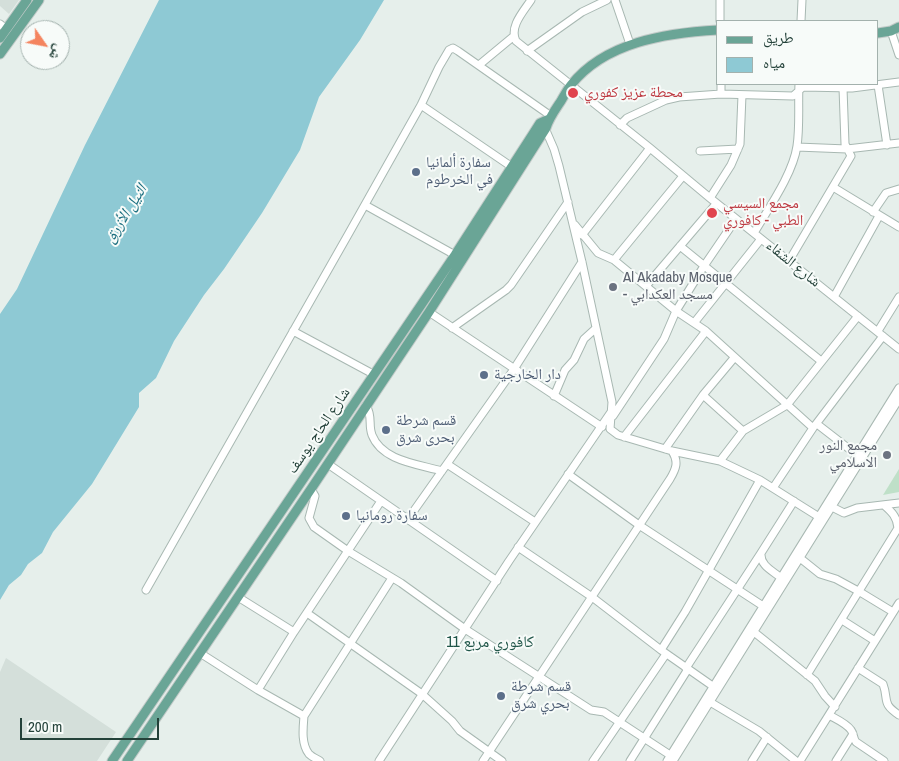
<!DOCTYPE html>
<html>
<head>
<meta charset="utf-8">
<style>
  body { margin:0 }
  #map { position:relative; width:899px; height:761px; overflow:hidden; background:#e6efeb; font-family:"Archivo Narrow","Noto Naskh Arabic",sans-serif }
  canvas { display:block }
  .legend { position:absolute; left:716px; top:20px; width:162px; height:65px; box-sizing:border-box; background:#f7fbf9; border:1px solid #a3b1ad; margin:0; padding:6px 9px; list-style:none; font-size:15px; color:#24423a }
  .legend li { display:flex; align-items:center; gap:10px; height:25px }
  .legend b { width:25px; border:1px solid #a3b1ad }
  .north { position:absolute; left:20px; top:20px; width:50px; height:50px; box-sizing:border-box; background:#f7fbf9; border:1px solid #a3b1ad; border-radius:50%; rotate:123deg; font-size:14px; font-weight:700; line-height:20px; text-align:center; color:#24423a }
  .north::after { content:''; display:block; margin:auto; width:18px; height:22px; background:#f4845f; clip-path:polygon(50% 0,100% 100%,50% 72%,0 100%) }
  .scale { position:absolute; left:20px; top:718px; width:139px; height:22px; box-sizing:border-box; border:2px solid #24423a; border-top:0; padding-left:6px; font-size:15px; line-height:18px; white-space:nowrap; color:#24423a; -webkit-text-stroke:4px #f7fbf9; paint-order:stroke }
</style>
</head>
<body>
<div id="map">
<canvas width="899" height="761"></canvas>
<ul class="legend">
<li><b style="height:6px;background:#6aa596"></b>طريق</li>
<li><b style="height:14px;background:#8ec9d4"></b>مياه</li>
</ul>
<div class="north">ش</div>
<div class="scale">200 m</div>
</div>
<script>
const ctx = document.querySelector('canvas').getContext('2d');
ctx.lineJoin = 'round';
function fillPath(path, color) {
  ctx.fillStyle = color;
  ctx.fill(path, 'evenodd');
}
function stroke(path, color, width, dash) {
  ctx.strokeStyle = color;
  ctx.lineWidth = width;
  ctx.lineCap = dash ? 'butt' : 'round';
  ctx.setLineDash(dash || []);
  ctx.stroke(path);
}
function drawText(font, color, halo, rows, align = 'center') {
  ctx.font = font + ' "Archivo Narrow","Noto Naskh Arabic",sans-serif';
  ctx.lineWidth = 4;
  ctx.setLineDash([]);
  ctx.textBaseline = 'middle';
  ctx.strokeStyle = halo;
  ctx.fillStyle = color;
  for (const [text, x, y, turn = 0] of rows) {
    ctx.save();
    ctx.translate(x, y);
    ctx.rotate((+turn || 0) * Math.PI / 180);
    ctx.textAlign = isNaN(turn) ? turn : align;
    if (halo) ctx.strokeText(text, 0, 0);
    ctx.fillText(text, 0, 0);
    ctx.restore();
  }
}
const built = new Path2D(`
  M0 0H19L9 14 0 6Z
  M6 658 116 732 97 761H0V672Z`);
const green = new Path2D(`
  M899 469V492L883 495Z`);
const water = new Path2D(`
  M159 0H384L360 40 319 97 300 150 262 213 224 269 204 295 174 341 156 378 139 393V407L92 484 53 532 42 553 28 564 21 575 9 585 0 600V314L17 289 85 145Z`);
const minor = new Path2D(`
  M531 0C523 12 509 27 516 41L650 148 710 198 899 349
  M615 0 630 44
  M720 0V21
  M801 21 802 0
  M0 24 6 29
  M891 31 899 55
  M527 51 582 12 607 0
  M479 65 514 36
  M721 84V94
  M878 85 887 145
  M421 105 512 167
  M620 125 627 118 666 100 679 97 721 94 793 96 803 87 852 88 899 82
  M544 126 554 149 559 166 582 262 612 402 610 429 618 435 672 451 720 461 760 480 819 517
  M797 147 847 149 899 143
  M700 151 738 149
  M833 187 899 227
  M710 198 731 165 740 144 742 95
  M365 205 455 255
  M873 212 886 193 899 189
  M575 225 598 253 614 260 676 311 706 331 813 428
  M754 233C768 209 793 174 797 146 800 126 798 104 799 84
  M582 235 650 148
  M680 246 821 361
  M614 260 683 176
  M789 261 851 156 845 144 843 88
  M646 286 716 204
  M834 297 879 216
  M429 312 602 427
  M694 323 761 239
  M452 328 506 290 511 285 568 202
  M293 331 373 374
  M878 331 899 297
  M703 395 743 431
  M554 396 565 370 574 360 584 339 595 329
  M366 405C373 417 368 424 372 435 382 461 418 464 442 471
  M613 416 664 339 676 311 704 266 736 219
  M817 424 857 455H861
  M624 437 706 331
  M665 449 703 395 734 358
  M720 461 743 431 787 405 858 316
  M328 464 497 581
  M447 464 535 522
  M568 474 639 525 763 606
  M773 488 813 428 883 336
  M311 489 315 496 309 518 314 527 348 551 401 583 465 629 591 710 604 712 670 755
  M832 507 844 513 857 508 899 503
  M408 519 514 369 582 262
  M518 547 592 597 661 650 714 687
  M800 558 820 574 836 579 860 592 893 612
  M780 577C771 570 760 565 761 553L794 501
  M146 590 349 233 421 105 439 67 449 50 453 48 458 51 551 116
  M238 597 294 632
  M307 613 422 694 452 721 460 731 502 761
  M842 620 875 641
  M754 632 815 681 825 696 835 707
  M661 650 685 612 760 480
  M200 653 258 690 304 716
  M686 668 761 553
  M858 668 883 684C889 700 881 703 899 715
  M807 675 898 528C897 517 892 512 884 505
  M258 690 294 632 381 501
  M710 702 759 731 796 761
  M829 715C836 719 846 723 851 730 854 734 853 738 856 742L884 761
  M320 761C317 759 312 757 309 754 301 744 303 728 304 716L392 578
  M379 761 509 561 611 412
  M483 761 670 479C676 469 679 462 672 451
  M593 761 666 654
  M630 761 688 669
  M667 761 899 388
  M673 761 899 399
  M752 761 767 737
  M800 761 899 603
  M836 761 853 734`);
const major = new Path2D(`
  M878 33 891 31 899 27
  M0 38 27 0
  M0 54 39 0
  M112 761 455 255 533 134 540 123 549 119
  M127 761 311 489 429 312 546 128C549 118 555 110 561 101 564 96 567 90 571 85 605 42 666 33 718 30`);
const markers = [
  [573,93,6,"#e0444e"],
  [416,172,5,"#5c6f8a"],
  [712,213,6,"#e0444e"],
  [613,287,5,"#6b7280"],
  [484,375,5,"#5c6f8a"],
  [386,430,5,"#5c6f8a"],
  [887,455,5,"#6b7280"],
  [346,516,5,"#5c6f8a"],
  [501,696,5,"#5c6f8a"]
];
const healthNames = [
  ["محطة عزيز كفوري",584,93],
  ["مجمع السيسي",723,204],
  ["الطبي - كافوري",723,221]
];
const serviceNames = [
  ["سفارة ألمانيا",426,163],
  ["في الخرطوم",426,180],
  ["دار الخارجية",494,375],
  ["قسم شرطة",396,421],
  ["بحرى شرق",396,438],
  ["سفارة رومانيا",356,516],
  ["قسم شرطة",511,687],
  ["بحري شرق",511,704]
];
const streetNames = [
  ["شارع الشفاء",793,264,39],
  ["شارع الحاج يوسف",319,431,-56]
];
const worshipNames = [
  ["Al Akadaby Mosque",623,278],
  ["- مسجد العكدابي",623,295],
  ["مجمع النور",877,446,"right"],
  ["الاسلامي",877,463,"right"]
];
const waterNames = [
  ["النيل الأزرق",126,214,-58]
];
const neighbourhoodNames = [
  ["كافوري مربع 11",490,643]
];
fillPath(built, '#d4dfda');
fillPath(green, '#bfe0c8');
fillPath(water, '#8ec9d4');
stroke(minor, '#a8b8b2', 9);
stroke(major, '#c2cac8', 11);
stroke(minor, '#fff', 7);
stroke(major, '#6aa596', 9);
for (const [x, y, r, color] of markers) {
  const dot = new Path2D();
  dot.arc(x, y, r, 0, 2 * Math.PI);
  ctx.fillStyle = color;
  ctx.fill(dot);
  stroke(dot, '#f7fbf9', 2);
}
drawText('15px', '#be3a42', '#f7fbf9', healthNames, 'left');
drawText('15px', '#4e5e75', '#f7fbf9', serviceNames, 'left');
drawText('15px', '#24423a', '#f7fbf9', streetNames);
drawText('15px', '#5b616d', '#f7fbf9', worshipNames, 'left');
drawText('italic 16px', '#1c6f80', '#f7fbf9', waterNames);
drawText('16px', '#1f5548', '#f7fbf9', neighbourhoodNames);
</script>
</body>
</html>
